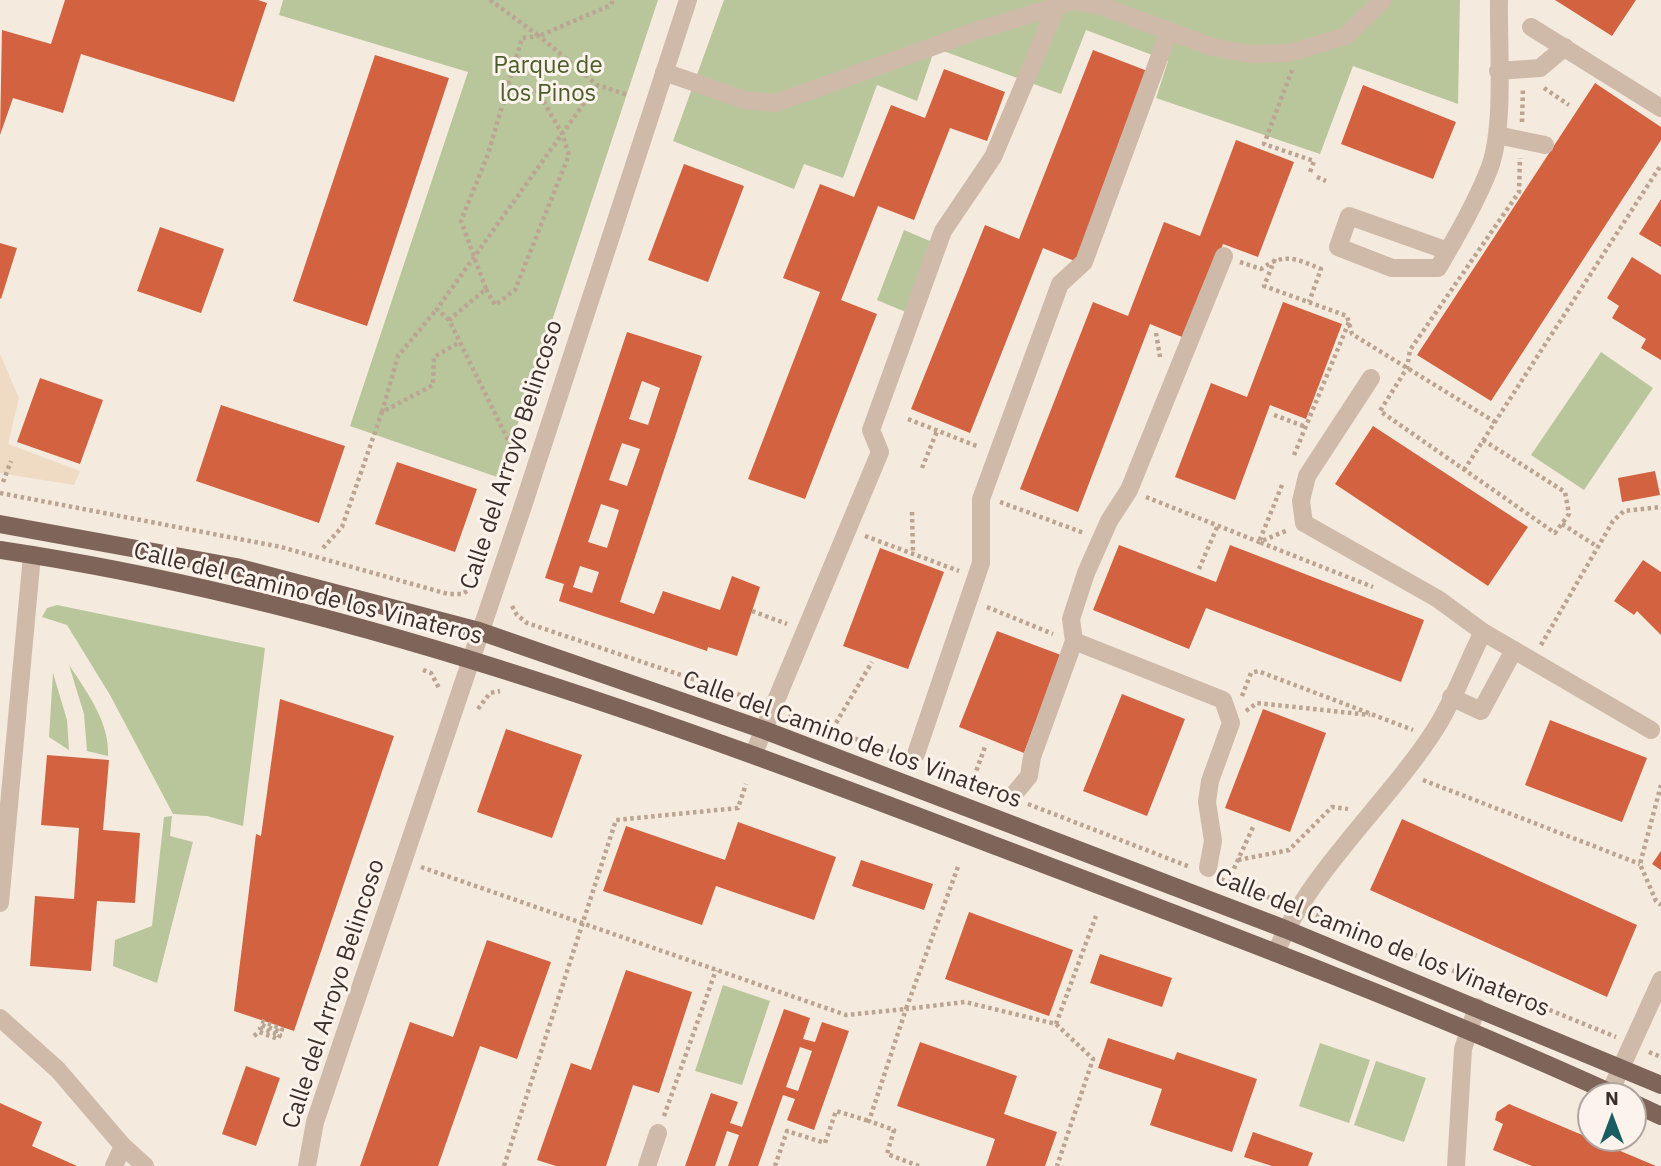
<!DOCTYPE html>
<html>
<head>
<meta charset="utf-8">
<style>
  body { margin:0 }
  #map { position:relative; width:1661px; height:1166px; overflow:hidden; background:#f5eade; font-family:"IBM Plex Sans",sans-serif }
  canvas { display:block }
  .north { position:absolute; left:1577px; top:1082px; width:70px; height:70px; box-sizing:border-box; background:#fcf4ec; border:2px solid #afa59e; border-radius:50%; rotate:0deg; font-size:19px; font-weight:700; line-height:28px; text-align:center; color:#3b2f29 }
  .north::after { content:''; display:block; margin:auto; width:24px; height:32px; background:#1a5e62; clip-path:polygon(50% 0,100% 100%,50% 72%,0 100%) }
</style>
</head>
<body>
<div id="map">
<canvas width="1661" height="1166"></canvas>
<div class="north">N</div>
</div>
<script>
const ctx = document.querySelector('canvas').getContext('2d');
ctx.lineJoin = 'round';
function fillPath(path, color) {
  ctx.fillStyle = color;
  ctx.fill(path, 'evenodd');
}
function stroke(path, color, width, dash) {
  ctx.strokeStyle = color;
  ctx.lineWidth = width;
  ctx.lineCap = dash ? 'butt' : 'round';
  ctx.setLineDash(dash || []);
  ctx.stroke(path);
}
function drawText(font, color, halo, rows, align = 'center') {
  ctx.font = font + ' "IBM Plex Sans",sans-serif';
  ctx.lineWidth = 6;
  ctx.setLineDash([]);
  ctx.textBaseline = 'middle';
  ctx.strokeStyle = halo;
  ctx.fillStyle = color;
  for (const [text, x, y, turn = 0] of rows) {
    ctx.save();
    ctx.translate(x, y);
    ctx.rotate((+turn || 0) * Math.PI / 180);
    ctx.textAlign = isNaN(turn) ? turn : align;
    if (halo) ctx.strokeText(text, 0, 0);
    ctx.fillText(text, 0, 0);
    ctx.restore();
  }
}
const green = new Path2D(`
  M283 0H658L500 478 350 426 468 72 279 15Z
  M724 0H1460L1458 104 1353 66 1320 154 1156 98 1168 61 1086 30 1061 94 935 48 917 101 877 85 843 178 804 164 794 189 673 141Z
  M904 230 937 244 908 313 877 300Z
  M1601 352 1653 388 1584 490 1531 455Z
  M57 605 265 648 243 826 207 816 173 814 110 695 67 625 42 617 47 608Z
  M69 665C87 692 110 723 108 756L87 751 84 714Z
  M53 673 67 720 69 750 49 737Z
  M172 816 170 836 193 842 157 983 113 966 115 940 152 926 164 817Z
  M723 985 770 1001 742 1085 695 1071Z
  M1320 1043 1370 1060 1349 1123 1299 1106Z
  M1376 1061 1426 1078 1404 1142 1354 1125Z`);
const plaza = new Path2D(`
  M0 354 19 398 8 444 80 471 74 485 0 473Z`);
const building = new Path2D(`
  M65 0H258L267 3 234 102 81 54 63 113 13 98 0 135 2 30 51 44Z
  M1555 0H1636L1612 36Z
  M1093 50 1150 72 1077 262 1043 248 970 433 911 409 985 225 1019 239Z
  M375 55 449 78 367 326 293 301Z
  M944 69 1005 92 987 141 950 128 914 220 878 206 841 300 877 314 805 499 748 479 820 292 783 278 820 184 854 197 891 105 925 118Z
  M1595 83 1661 127V140L1491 401 1417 355Z
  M1363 85 1456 122 1433 179 1341 144Z
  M1236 140 1294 162 1258 257 1223 244 1187 339 1150 324 1078 512 1020 489 1093 302 1128 316 1164 222 1200 236Z
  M684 164 744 186 708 282 648 260Z
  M1661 199V247L1639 234Z
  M160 227 224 249 201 313 137 291Z
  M0 243 17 248 1 299 0 298Z
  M1632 257 1661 275V360L1641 348 1646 339 1612 318 1619 306 1607 298Z
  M1283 302 1342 324 1306 419 1270 405 1235 500 1175 477 1211 383 1247 397Z
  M627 332 702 356 620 602 654 614 663 591 720 610 732 576 760 587 737 656 708 647 707 651 559 601 564 584 545 578ZM642 381 660 388 648 425 629 419ZM622 443 640 449 627 486 609 480ZM601 504 619 510 607 548 588 542ZM580 566 599 572 592 593 573 587Z
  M40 378 103 400 80 464 17 442Z
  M221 405 345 446 319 523 196 481Z
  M1373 426 1528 527 1488 586 1335 484Z
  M397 462 477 489 455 552 375 524Z
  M1655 471 1660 495 1622 502 1618 478Z
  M1119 545 1216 582 1230 545 1424 620 1401 682 1206 608 1189 649 1093 610Z
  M880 548 944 572 908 669 843 646Z
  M1643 560 1661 572V635L1637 611 1634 615 1614 601Z
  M997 631 1061 655 1024 753 959 727Z
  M1122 694 1185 719 1147 816 1083 791Z
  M280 699 394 736 294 1031 234 1011 256 834 261 836Z
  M1263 709 1326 733 1290 832 1225 808Z
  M1550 720 1647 758 1622 822 1525 785Z
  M506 729 582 755 552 838 477 812Z
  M47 755 109 760 103 830 140 833 135 903 97 901 91 971 30 966 35 896 74 899 79 828 41 825Z
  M1402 819 1637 925 1607 997 1370 890Z
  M738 822 836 857 814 920 716 886 702 925 603 891 626 826 725 860Z
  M1661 851V870L1652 864Z
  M861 860 933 884 924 910 852 886Z
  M969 912 1073 950 1049 1016 945 979Z
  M487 940 551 962 517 1059 480 1046 438 1166H360L410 1022 453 1037Z
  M1100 954 1172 978 1162 1007 1090 983Z
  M626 970 692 992 659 1093 633 1085 606 1166H556L537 1160 571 1063 591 1070Z
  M784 1009 810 1018 803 1039 815 1042 822 1022 849 1031 814 1130 787 1120 795 1099 783 1095 758 1166H728L739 1135 727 1131 715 1166H685L711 1093 738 1102 730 1123 742 1127ZM800 1047 812 1051 798 1091 786 1087Z
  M1108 1038 1174 1060 1177 1052 1257 1079 1232 1152 1150 1125 1162 1089 1098 1068Z
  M920 1042 1017 1076 1004 1114 1057 1132 1045 1166H986L995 1139 897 1106Z
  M246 1066 280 1078 256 1146 222 1134Z
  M0 1103 42 1122 32 1146 77 1166H0Z
  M1509 1104 1568 1129 1656 1166H1532L1493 1150 1503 1124 1495 1120 1497 1112Z
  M1253 1132 1313 1153 1308 1166H1272L1244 1157Z`);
const path = new Path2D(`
  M490 0 539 36 611 5 613 0
  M1292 70 1264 144 1314 161 1309 175
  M1544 88 1569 105
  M1522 122 1523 88
  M1317 177 1326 181
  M1275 259 1264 286 1347 316 1352 334 1495 422
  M1240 262 1261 269C1285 252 1296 259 1321 269L1309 302
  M486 289 495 305 515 290 569 155 562 133 536 89 506 91
  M449 320 437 309 597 85
  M1156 333 1160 357
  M382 412 398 356 437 309
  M1274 415 1306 427
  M908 419 979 447
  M1483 440 1565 492 1569 514 1555 533 1380 411 1407 368 1410 350 1519 192 1520 158
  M511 446 449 320 486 289 461 221 488 154 522 38 539 36 597 85 628 95
  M1294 455 1349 322
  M922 468 937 431
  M1464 470 1661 165
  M3 482 11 461
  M1282 485 1259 542 1373 587
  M0 493 281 547 448 594H462L474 587
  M1146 497 1259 542 1288 530
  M1000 502 1084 533
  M912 512 913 554
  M1562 524 1598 547
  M865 536 959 571
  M323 548 342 527 382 412 433 385 434 357 460 342
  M1199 569 1218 525
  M512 606 517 615 527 623 755 700
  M987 607 1053 634
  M752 611 787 624
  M1541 645 1613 521 1624 511 1661 507
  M423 670 431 673 439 688
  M1242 696 1251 673 1258 671 1413 730
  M478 709 490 693 500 691
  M1246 711 1257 703 1370 715
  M789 714 899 755
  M836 723 872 662
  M930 767 997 793
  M974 777 986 744
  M1423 780 1640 864
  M1661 785 1640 864 1656 901 1661 905
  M1028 804 1190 867
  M1238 860 1289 850 1332 807 1348 809
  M421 867 846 1015 906 1009 959 864
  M1231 875 1254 825
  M1221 879 1281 902
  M1316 915 1616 1037
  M1056 1024 1096 916
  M254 1036 259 1032 278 1039 280 1035 260 1028 262 1025 281 1032 282 1029 259 1020
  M1649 1052 1661 1057
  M664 1116 716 970
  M504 1166 616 820 738 808 746 784
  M775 1166 787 1131 825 1143 836 1111 869 1121
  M919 1166 887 1154 894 1130 869 1121 906 1009 965 1002 1056 1024 1093 1059 1057 1166`);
const minor = new Path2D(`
  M1531 27 1661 108
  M1498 71 1540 68 1565 47
  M664 72 745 100 776 103 976 31 1074 1 1099 5 1212 47 1251 54 1289 53 1346 36 1383 0
  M1497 135 1545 145
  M1448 251 1349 216 1338 247 1392 268H1438C1456 237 1477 201 1490 167 1505 124 1498 47 1499 0
  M1371 378 1307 476 1301 501 1304 523 1438 599 1483 632
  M1074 641 1223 700 1231 723 1210 781 1207 802 1213 841 1208 868
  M1451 697 1481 711 1514 650
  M754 753 880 452 871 430 943 231 993 157 1057 6
  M916 754 981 563V499L1060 284 1084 262 1169 31
  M1015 793 1029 776 1032 757 1074 641 1071 619 1086 573 1109 521 1129 490 1224 256
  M0 903 32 555
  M1276 953C1307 873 1390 801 1436 728 1455 698 1467 663 1483 632L1651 730
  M0 1018 58 1070 123 1146 145 1166
  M1610 1092 1661 980
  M114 1166 123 1146
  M307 1166 315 1122 523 506 688 0
  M647 1166 658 1133
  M1456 1166 1463 1049 1477 1007`);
const major = new Path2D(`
  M0 524 236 567 479 631 764 730 1285 929 1661 1085
  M0 550C342 601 666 720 988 843 1199 923 1412 1002 1618 1096
  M1633 1103 1661 1116`);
const parkNames = [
  ["Parque de",548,66],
  ["los Pinos",548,94]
];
const streetNames = [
  ["Calle del Arroyo Belincoso",512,455,-72],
  ["Calle del Camino de los Vinateros",308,594,14],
  ["Calle del Camino de los Vinateros",852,740,20],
  ["Calle del Camino de los Vinateros",1382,943,22],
  ["Calle del Arroyo Belincoso",334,994,-72]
];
fillPath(green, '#b9c69c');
fillPath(plaza, '#efdbc4');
fillPath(building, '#d26240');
stroke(path, '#bba492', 4.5, [3.5, 3.5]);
stroke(minor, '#cfbaa9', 18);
stroke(major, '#7f6559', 18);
drawText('24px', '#4b5d2a', '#fcf4ec', parkNames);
drawText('24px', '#3b2f29', '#fcf4ec', streetNames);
</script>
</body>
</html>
